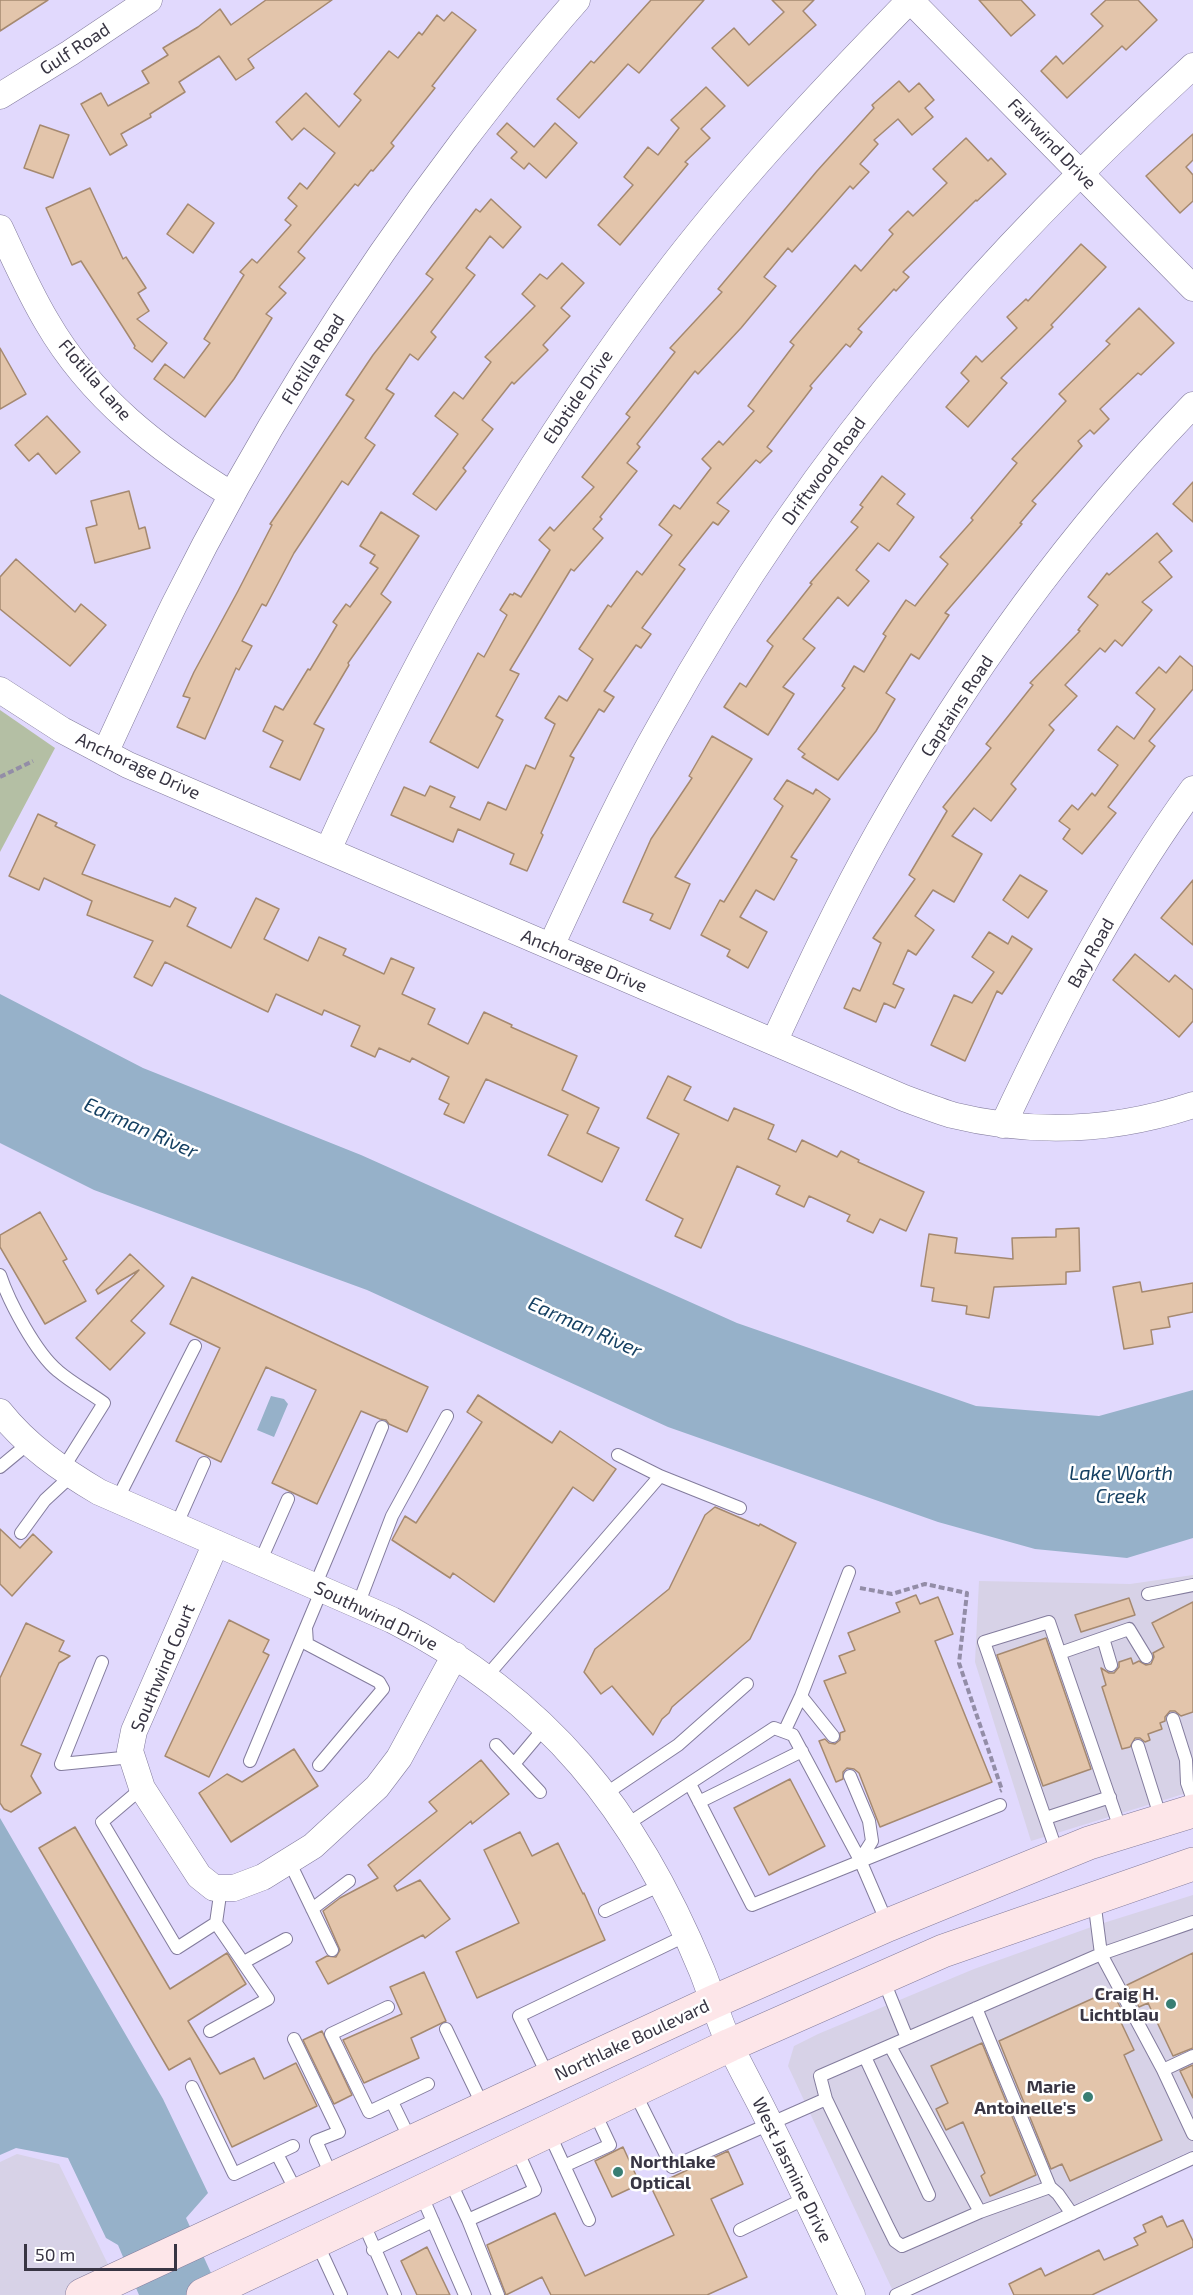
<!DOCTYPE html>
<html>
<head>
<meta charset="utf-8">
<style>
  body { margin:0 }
  #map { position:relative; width:1193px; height:2295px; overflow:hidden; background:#e1d9fd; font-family:"Exo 2",sans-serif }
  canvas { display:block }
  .scale { position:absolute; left:24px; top:2244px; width:153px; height:27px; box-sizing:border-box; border:3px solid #383543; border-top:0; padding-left:8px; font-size:18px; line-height:21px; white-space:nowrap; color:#383543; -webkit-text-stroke:4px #fff; paint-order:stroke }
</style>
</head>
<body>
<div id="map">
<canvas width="1193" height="2295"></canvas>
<div class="scale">50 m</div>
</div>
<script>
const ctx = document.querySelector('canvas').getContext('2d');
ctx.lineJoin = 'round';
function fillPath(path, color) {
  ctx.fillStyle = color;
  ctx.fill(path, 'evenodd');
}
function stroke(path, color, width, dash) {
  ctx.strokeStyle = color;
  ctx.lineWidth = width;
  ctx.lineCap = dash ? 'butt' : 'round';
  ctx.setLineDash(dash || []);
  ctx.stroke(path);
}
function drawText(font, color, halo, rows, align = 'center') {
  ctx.font = font + ' "Exo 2",sans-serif';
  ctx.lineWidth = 5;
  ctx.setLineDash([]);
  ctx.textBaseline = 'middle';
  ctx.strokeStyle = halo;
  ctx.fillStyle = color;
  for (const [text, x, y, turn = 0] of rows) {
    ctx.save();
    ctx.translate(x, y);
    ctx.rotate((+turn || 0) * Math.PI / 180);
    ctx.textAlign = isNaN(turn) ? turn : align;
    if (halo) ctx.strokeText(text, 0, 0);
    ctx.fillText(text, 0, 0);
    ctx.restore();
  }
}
const commercial = new Path2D(`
  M1193 1575V1791L1031 1841 975 1662 979 1581 1130 1584Z
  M1193 1895V2150L892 2289 788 2066 794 2046 818 2034 974 1969 1097 1925Z
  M17 2154 59 2164 123 2295H0V2162Z`);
const green = new Path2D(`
  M0 710 55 748 0 852Z`);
const water = new Path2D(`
  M0 994 143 1068 361 1155 737 1323 976 1406 1099 1416 1193 1390V1538L1127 1558 1035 1549 938 1522 668 1427 367 1290 94 1190 0 1143Z
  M271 1396 284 1399 288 1404 274 1437 257 1430Z
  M0 1818 163 2099 208 2193 186 2218 221 2295H139L118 2245 106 2238 68 2158 16 2148 0 2155Z`);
const building = new Path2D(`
  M0 0H48L0 31Z
  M266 0H332L248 59 254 68 236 80 219 56 179 82 185 92 150 114 151 117 121 134 127 145 110 155 81 104 101 93 108 106 149 83 142 71 168 55 163 48 198 27 220 9 231 25Z
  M651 0H704L639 73 628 64 579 118 557 99 591 61 594 63Z
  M772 0H814L803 11 816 25 748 86 712 48 734 28 749 45 784 12Z
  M979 0H1021L1035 15 1011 36Z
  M1106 0H1138L1157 20 1126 50 1122 46 1067 98 1041 71 1056 56 1063 64 1103 26 1091 14Z
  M452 12 476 30 432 86 435 88 391 143 394 146 373 171 371 170 358 186 355 184 298 252 305 258 279 287 286 293 266 314 272 318 234 379 205 417 154 379 165 364 184 378 210 343 204 339 244 275 240 272 252 259 257 263 291 225 285 220 297 206 288 198 300 183 307 189 335 153 304 128 292 140 276 122 306 93 339 127 361 100 354 94 389 51 398 58 419 32 422 35 437 15 444 21Z
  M899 81 909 92 919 83 934 100 925 108 933 117 912 135 898 119 874 140 878 144 860 164 869 172 853 189 850 186 792 252 788 248 764 277 776 286 741 328 698 374 695 371 637 444 640 447 627 463 637 471 600 517 602 519 593 529 603 538 574 571 571 569 510 670 519 674 496 716 503 720 478 768 430 742 478 653 484 657 507 615 500 610 510 594 513 595 514 593 521 597 550 550 539 540 550 527 554 531 594 487 582 477 630 417 626 414 675 352 670 348 722 292 718 289 817 171 874 108 872 105Z
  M706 87 725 106 701 129 710 138 685 162 688 164 620 245 598 225 633 185 624 177 648 147 658 155 679 128 671 120Z
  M507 123 534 147 555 123 577 143 546 178 529 163 524 169 511 158 517 152 497 134Z
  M40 125 69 135 53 178 24 168Z
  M1193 134V160L1186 167 1193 175V201L1180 213 1146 176Z
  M966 138 988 161 991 158 1006 174 977 201 976 200 903 272 909 277 896 291 894 289 858 329 862 332 850 347 846 344 810 386 812 388 767 447 772 451 760 463 756 460 717 503 729 511 718 525 713 522 679 565 685 569 642 628 651 634 641 648 636 645 604 691 614 697 604 712 599 709 570 756 574 758 541 833 543 835 527 871 510 864 514 854 458 829 453 842 391 815 404 787 425 796 430 786 455 797 450 807 480 820 488 802 506 810 526 765 535 769 555 724 545 718 559 696 567 701 593 659 579 649 608 605 611 607 637 571 642 575 672 535 659 525 674 505 680 509 711 468 702 459 719 441 723 445 754 411 748 406 794 345 790 342 855 265 861 271 893 234 889 230 908 211 913 216 947 183 933 169Z
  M90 188 123 259 126 257 146 288 138 293 149 311 137 319 167 343 152 362 134 348 135 346 81 261 72 265 46 208Z
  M491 199 521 227 503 248 490 236 466 268 475 275 431 332 436 337 418 360 410 354 386 389 394 394 365 438 375 445 348 485 342 481 294 553 266 606 262 604 242 641 252 646 239 670 236 668 205 739 177 727 190 698 183 696 194 672 238 591 272 525 270 524 354 400 346 395 373 355 433 279 426 274 476 209 480 212Z
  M188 204 214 223 193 253 167 234Z
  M1081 244 1106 267 1051 325 1053 327 1001 378 1007 383 968 427 946 407 969 381 961 373 976 356 982 362 1017 328 1007 317 1026 299 1028 301Z
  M562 263 584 283 561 308 570 316 543 345 548 350 514 384 512 382 482 420 493 429 463 468 466 471 436 510 413 494 458 434 435 416 454 392 463 399 491 362 485 357 535 306 522 294 540 274 547 279Z
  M1139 308 1174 343 1141 375 1138 373 1100 409 1109 419 1094 434 1090 430 1078 441 1082 446 1032 501 1036 504 1020 523 1022 524 945 613 949 615 919 659 911 654 886 693 895 699 876 731 838 780 802 757 805 754 798 749 845 688 842 686 854 666 864 672 886 636 883 634 906 600 915 606 948 564 940 557 973 520 971 518 1017 463 1012 459 1066 401 1059 394 1110 344 1106 341Z
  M0 348 26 394 0 409Z
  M47 416 80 452 56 474 38 453 29 461 15 445Z
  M882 476 905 494 897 504 914 517 889 551 878 543 856 570 869 581 848 606 838 597 803 639 815 648 783 687 794 694 768 735 724 707 740 683 746 687 773 646 767 641 812 584 810 583 858 527 851 522 863 507 860 505Z
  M1193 482V522L1173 504Z
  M129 491 139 529 145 527 150 548 95 563 86 528 97 525 91 501Z
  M381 512 419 536 381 594 391 602 348 663 349 665 314 724 324 729 300 780 270 767 283 741 263 731 275 706 283 710 308 669 310 670 337 625 333 622 346 604 350 607 378 568 370 563 375 555 360 546Z
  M1157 533 1172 551 1159 562 1172 577 1142 602 1152 610 1122 646 1115 640 1105 652 1100 648 1065 685 1077 696 1049 725 1054 730 1011 784 1016 789 991 821 974 808 952 836 982 854 954 902 933 890 915 916 934 930 916 955 908 950 893 984 904 989 895 1008 884 1003 876 1022 844 1008 853 988 860 991 881 943 873 938 915 879 909 875 947 811 943 807 991 748 986 744 1033 685 1030 683 1080 631 1078 630 1098 605 1088 597 1107 573 1109 575Z
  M16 559 75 612 81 604 106 625 70 666 0 609V577Z
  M1180 656 1193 667V689L1149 741 1155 746 1108 807 1116 813 1082 854 1063 839 1070 829 1059 821 1072 805 1078 810 1092 793 1095 796 1118 765 1098 750 1117 726 1134 739 1155 709 1136 693 1159 667 1166 673Z
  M712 736 752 759 675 877 690 884 670 929 650 920 653 914 623 902 651 839 692 778 689 776Z
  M787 780 813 794 816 789 830 799 791 857 797 860 774 900 756 890 740 917 767 932 748 968 727 956 730 950 701 935 720 900 724 902 783 806 774 799Z
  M38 814 57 823 55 826 95 845 82 874 170 907 175 898 196 908 187 926 231 948 256 898 279 909 264 939 308 961 319 937 346 949 343 955 384 974 391 958 414 968 402 994 435 1009 428 1024 468 1044 484 1012 512 1025 511 1027 577 1056 562 1090 599 1108 587 1133 619 1148 602 1182 548 1155 568 1115 486 1079 464 1123 444 1114 449 1104 439 1099 449 1077 412 1058 410 1062 379 1048 375 1057 351 1046 360 1026 324 1010 322 1015 276 994 268 1012 165 962 152 986 134 977 153 941 87 915 92 901 44 878 39 890 9 876Z
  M1020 875 1047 891 1028 918 1003 900Z
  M1193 880V945L1161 918Z
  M989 932 1008 944 1012 936 1032 949 1002 994 997 991 965 1061 931 1045 954 995 972 1003 994 972 972 957Z
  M1135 954 1169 982 1175 975 1193 990V1021L1179 1037 1113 980Z
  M668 1076 691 1087 684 1100 728 1121 734 1108 774 1125 768 1139 796 1152 802 1140 837 1157 841 1151 859 1160 858 1162 924 1192 906 1231 880 1219 873 1233 847 1221 850 1215 809 1196 804 1207 776 1194 780 1186 737 1166 701 1248 675 1236 683 1219 646 1200 679 1134 647 1118Z
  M40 1212 67 1259 63 1261 86 1301 45 1324 0 1247V1235Z
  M1079 1228 1080 1271 1066 1272V1284L994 1287 989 1318 966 1314 967 1306 932 1301 934 1288 921 1286 929 1234 957 1238 955 1253 1013 1259 1012 1238 1056 1237V1229Z
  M130 1254 164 1286 131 1321 145 1333 110 1370 76 1338 139 1270 98 1294 96 1290Z
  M192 1277 428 1387 407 1432 389 1424 386 1420 380 1419 361 1411 317 1504 272 1483 316 1390 266 1367 221 1462 176 1441 220 1348 170 1324Z
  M1140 1282 1142 1292 1193 1283V1312L1168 1317 1170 1327 1151 1330 1153 1344 1124 1349 1113 1287Z
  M478 1395 552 1443 560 1431 616 1469 593 1501 573 1487 494 1602 453 1573 450 1578 392 1540 405 1516 416 1523 482 1422 467 1412Z
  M715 1507 759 1526 760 1524 796 1543 750 1639 672 1707 669 1713 662 1719 653 1735 612 1686 601 1694 584 1672 595 1649 669 1589 705 1515Z
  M0 1529 20 1548 33 1534 52 1552 12 1596 0 1584Z
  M916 1595 920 1604 938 1597 953 1634 935 1641 992 1782 880 1827 859 1773 854 1769 847 1768 843 1772V1779L836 1782 819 1741 825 1739 829 1743 835 1744 840 1740V1733L845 1731 824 1681 846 1673 839 1656 855 1650 848 1633 900 1612 896 1603Z
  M1129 1598 1135 1615 1081 1632 1075 1615Z
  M1193 1602V1712L1181 1716 1175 1711H1170L1165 1717V1721L1160 1723 1162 1729 1148 1734 1150 1740 1145 1742 1140 1738H1135L1130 1747 1122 1749 1102 1687 1106 1685 1101 1668 1109 1673H1114L1119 1667V1662L1131 1658 1133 1664 1139 1661 1146 1665 1151 1664 1154 1657 1153 1653 1164 1647 1152 1623Z
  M229 1620 269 1640 263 1652 269 1655 209 1777 165 1756Z
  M26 1623 64 1641 59 1651 70 1656 59 1663 21 1745 41 1754 31 1776 41 1793 11 1812 4 1809 0 1803V1678Z
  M1046 1638 1091 1769 1043 1786 997 1655Z
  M294 1749 318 1786 231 1842 199 1793 227 1774 242 1782Z
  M481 1760 509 1794 472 1824 471 1821 394 1886 397 1891 420 1880 450 1919 425 1938 423 1935 328 1984 316 1962 327 1956 336 1957 340 1950 323 1911 340 1898 378 1878 368 1865 437 1811 429 1802Z
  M790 1779 825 1846 769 1875 734 1808Z
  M75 1827 170 1989 227 1953 246 1984 188 2021 220 2074 254 2058 264 2079 296 2063 317 2106 232 2147 190 2058 169 2070 39 1848Z
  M520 1832 532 1856 558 1843 583 1894 584 1893 605 1940 477 1998 456 1952 519 1923 484 1850Z
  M1193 1953V2048L1173 2056 1148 2003 1139 2007 1127 1985Z
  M424 1972 446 2021 411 2038 419 2058 364 2083 343 2040 402 2014 390 1987Z
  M1107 1992H1112L1124 2014 1118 2016 1134 2050 1124 2055 1162 2140 1070 2181 1062 2164 1051 2169 999 2041Z
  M322 2031 352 2095 334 2104 303 2040Z
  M982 2043 1036 2175 990 2196 981 2176 985 2173 963 2122 946 2130 936 2109 948 2103 931 2066Z
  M1193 2065V2098L1180 2071Z
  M623 2147 640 2184 612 2197 595 2161Z
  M728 2151 743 2184 711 2199 747 2277 707 2295H551L542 2277 506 2295 487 2245 555 2213 585 2276 674 2235 651 2187Z
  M1162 2216 1167 2227 1183 2220 1193 2241V2247L1092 2295H1014L1009 2284 1041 2268 1045 2276 1099 2250 1104 2260 1138 2245 1134 2238 1146 2232 1143 2225Z
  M427 2247 450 2295H417L401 2261Z`);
const path = new Path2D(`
  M0 777 33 761
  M860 1588 892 1594 925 1584 967 1593 959 1663 1002 1790 1000 1791`);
const service = new Path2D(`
  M0 1275C9 1302 36 1353 58 1371 72 1383 89 1392 104 1403L62 1470
  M618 1455 660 1476
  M0 1467 29 1443
  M117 1500 195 1346
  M176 1526 204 1463
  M21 1533 45 1500 71 1476
  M260 1562 288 1499
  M315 1586 382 1427
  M1148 1594 1193 1585
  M358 1605 392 1516 447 1416
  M306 1628 307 1644 379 1682 383 1689 319 1765
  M1103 1638 1111 1665
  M1060 1653 1129 1629 1146 1657
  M102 1662 61 1764 132 1757
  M487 1676 660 1476 740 1508
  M1173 1719 1186 1760 1187 1783 1193 1800
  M785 1730 801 1696
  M833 1736 801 1696 849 1572
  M496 1745 540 1792
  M1138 1746 1161 1819
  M250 1761 322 1589
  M514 1764 545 1727
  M850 1776 869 1821 872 1841 860 1860
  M690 1784 752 1905 1000 1805
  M142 1788 102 1822 177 1948 216 1923 221 1888
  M605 1794 678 1745 747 1684
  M699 1802 802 1751
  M1046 1818 1110 1797
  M626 1825 774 1728 793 1735 860 1860 888 1925
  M1058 1855 984 1642 1049 1622 1121 1831
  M289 1861 332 1950
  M1094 1900 1101 1954 1163 2070 1193 2134
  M312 1909 349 1881
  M605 1911 661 1885
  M244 1962 286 1939
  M883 1979 907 2038
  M388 2007 331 2034 369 2112 428 2084
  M976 2008 1050 2187
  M446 2029 484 2108
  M210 2031 268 1999 216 1923
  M294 2039 339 2132 316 2141 332 2177
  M890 2046 980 2212
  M865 2057 929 2195
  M1163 2070 1193 2056
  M548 2076 519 2016 685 1936
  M192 2087 234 2174 293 2146
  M635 2093 672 2167 826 2099 820 2076 1101 1954 1193 1922
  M826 2099 887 2225 895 2241 902 2246 980 2212 1050 2187 1058 2194 1072 2214
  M392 2102 411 2141
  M549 2133 589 2220
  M277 2154 297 2193
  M564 2166 610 2145 594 2111
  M450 2181 468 2220 535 2190 516 2148
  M421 2194 465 2295
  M468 2220 498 2295
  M363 2222 395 2295
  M740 2230 806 2198
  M317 2243 341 2295
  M373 2250 433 2221
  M896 2295 1193 2158`);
const minor = new Path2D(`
  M910 0 1193 288
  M0 96 70 53 149 0
  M0 228C15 260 29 292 47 322 91 398 159 450 232 495
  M0 690 62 730 128 765 904 1098C920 1104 936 1110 952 1115 1033 1135 1115 1131 1193 1105
  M105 753C128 704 150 654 174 605 255 442 353 286 463 141 500 93 537 45 577 0
  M328 850C422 640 533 447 674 264 746 171 827 85 910 0
  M551 946C586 871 620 796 661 724 735 591 822 463 920 347 1004 247 1097 154 1193 66
  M774 1042C807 971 840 900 879 831 965 678 1071 531 1193 405
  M1003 1125C1058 1008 1117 893 1193 789
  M0 1412C27 1446 62 1470 99 1492L392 1620C548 1699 636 1811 702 1971 712 1996 719 2023 731 2047 743 2073 758 2098 770 2124 798 2180 825 2238 852 2295
  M216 1543 134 1731 130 1751 142 1788 199 1876 214 1888H234L263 1877 313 1846 377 1787 399 1758 455 1655`);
const secondary = new Path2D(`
  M82 2295 713 2002 888 1925 1089 1843 1193 1811
  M203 2295 730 2045 943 1951 1193 1864`);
const markers = [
  [1171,2004,6,"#397e73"],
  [1088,2097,6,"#397e73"],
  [618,2172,6,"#397e73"]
];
const streetNames = [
  ["Gulf Road",75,49,-33],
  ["Fairwind Drive",1052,144,46],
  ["Flotilla Road",313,359,-58],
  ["Flotilla Lane",95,380,49],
  ["Ebbtide Drive",578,397,-56],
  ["Driftwood Road",824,471,-54],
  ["Captains Road",957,706,-57],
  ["Anchorage Drive",138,766,25],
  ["Bay Road",1091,953,-61],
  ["Anchorage Drive",584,961,23],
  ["Southwind Drive",376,1616,26],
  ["Southwind Court",163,1668,-67],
  ["Northlake Boulevard",632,2040,-25],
  ["West Jasmine Drive",792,2170,64]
];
const poiNames = [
  ["Craig H.",1159,1994],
  ["Lichtblau",1159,2015],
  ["Marie",1076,2087],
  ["Antoinelle's",1076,2108],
  ["Northlake",630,2162,"left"],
  ["Optical",630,2183,"left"]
];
const waterNames = [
  ["Earman River",141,1128,24],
  ["Earman River",585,1327,24],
  ["Lake Worth",1121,1473],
  ["Creek",1121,1496]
];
fillPath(commercial, '#d7d2e7');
fillPath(green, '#b4bfa4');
fillPath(water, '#96b1c9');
fillPath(building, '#e3c5ab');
stroke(building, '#a58970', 1.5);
stroke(service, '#837c9d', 14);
stroke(minor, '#837c9d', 27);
stroke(secondary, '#837c9d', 34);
stroke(path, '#938da7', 4, [6, 3]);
stroke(service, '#fff', 12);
stroke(minor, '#fff', 26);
stroke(secondary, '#fde6e9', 33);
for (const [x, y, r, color] of markers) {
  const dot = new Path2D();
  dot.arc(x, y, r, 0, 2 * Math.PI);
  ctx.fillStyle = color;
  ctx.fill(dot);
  stroke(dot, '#fff', 2);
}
drawText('18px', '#383543', '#fff', streetNames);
drawText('bold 18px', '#383543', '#fff', poiNames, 'right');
drawText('italic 20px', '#154062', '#fff', waterNames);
</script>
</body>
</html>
